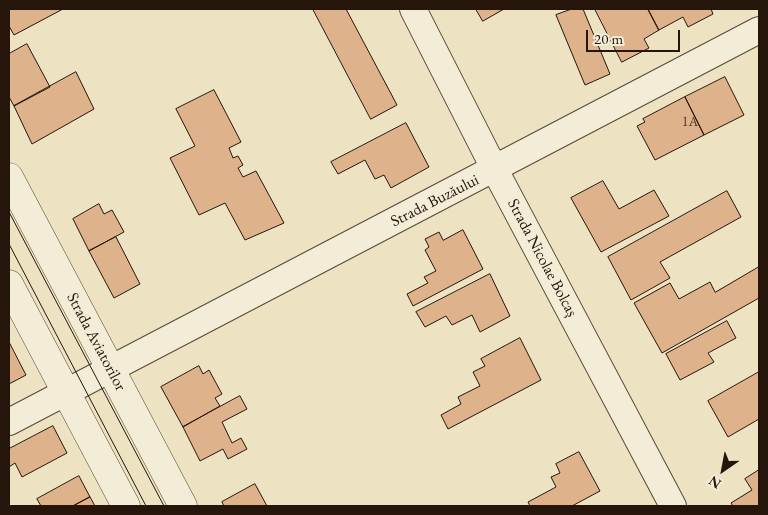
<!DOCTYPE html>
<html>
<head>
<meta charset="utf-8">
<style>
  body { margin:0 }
  #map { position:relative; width:768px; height:515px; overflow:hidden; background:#ede2c1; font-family:"EB Garamond",serif }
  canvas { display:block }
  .frame { position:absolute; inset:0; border:10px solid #26150b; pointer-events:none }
  .north { position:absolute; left:698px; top:445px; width:50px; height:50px; -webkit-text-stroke:4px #f3ecd7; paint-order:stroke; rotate:213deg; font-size:14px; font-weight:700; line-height:20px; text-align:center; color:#26150b }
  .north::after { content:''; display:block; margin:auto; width:18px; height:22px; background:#26150b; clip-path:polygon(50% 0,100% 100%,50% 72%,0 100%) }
  .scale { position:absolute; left:586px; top:30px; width:94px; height:22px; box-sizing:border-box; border:2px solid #26150b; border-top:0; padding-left:6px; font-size:15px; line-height:18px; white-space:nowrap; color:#26150b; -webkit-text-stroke:4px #f3ecd7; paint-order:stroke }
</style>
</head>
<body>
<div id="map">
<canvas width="768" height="515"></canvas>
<div class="frame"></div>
<div class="north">N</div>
<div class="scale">20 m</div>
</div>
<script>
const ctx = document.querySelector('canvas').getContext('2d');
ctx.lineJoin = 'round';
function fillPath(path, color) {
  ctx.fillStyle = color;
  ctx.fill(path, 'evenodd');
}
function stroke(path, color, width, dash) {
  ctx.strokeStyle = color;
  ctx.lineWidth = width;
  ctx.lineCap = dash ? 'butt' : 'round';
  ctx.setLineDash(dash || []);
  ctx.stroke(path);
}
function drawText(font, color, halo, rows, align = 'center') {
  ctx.font = font + ' "EB Garamond",serif';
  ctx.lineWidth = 5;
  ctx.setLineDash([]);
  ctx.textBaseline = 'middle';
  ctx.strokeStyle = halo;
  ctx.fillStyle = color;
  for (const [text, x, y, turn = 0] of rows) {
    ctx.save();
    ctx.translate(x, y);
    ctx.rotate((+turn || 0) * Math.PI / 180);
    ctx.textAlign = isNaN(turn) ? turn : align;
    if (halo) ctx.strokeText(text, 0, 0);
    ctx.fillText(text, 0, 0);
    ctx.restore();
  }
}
const building = new Path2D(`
  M9 9H63L14 35 9 26Z
  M313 9H346L397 105 371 119Z
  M476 9H504L483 21Z
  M572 9H583L610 74 585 85 556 15Z
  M595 9H648L659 30 644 39 649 48 622 62Z
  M648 9H711L713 14 688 27 683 17 659 30Z
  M27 44 50 87 14 106 9 97V54Z
  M76 72 94 109 32 144 14 106Z
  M725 77 744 115 704 135 685 97Z
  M214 90 241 142 229 148 233 158 238 156 243 165 238 168 243 177 256 171 284 223 245 240 225 203 199 215 170 158 195 146 176 109Z
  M685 97 704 135 655 160 637 126 645 122 643 119Z
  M406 123 429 167 391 188 384 175 375 179 365 160 338 174 331 162Z
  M603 181 619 209 654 190 669 216 601 252 571 198Z
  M727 191 741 217 660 262 670 278 631 300 608 257Z
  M99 204 104 214 112 210 124 232 89 251 73 219Z
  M463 230 483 269 413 306 407 294 428 283 424 277 436 271 425 250 429 247 425 239 439 232 443 240Z
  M116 237 140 284 114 298 89 251Z
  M759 267V298L662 353 634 303 670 283 679 299 710 282 715 292Z
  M490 274 510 316 480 332 472 315 452 325 446 316 425 327 416 312Z
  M727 321 736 338 708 353 714 362 680 380 666 354Z
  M520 338 541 380 448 429 441 415 461 404 458 397 480 386 473 372 485 366 481 359Z
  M9 342 26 375 9 384Z
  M199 366 203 374 209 370 222 394 215 398 220 406 183 427 161 387Z
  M759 372V419L728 437 708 401Z
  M240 396 247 409 222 422 232 443 241 438 247 449 228 459 223 449 200 461 183 427Z
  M53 426 67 453 22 477 15 463 9 467V449Z
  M579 452 600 491 572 506H530L528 502 556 487 551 477 560 473 556 464Z
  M759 470V506H733L731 503 752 490 745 479Z
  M79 476 90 497 73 506H41L37 499Z
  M255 484 267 506H224L222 502Z
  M90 497 95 506H73Z`);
const minor = new Path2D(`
  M413 9 495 170 673 506
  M9 422 759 30`);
const tertiary = new Path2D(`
  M9 177 183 506
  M9 284 126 506`);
const tram = new Path2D(`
  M9 212 164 506
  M9 244 146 506`);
const numberNames = [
  ["1A",690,122]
];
const streetNames = [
  ["Strada Buzăului",435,201,-27],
  ["Strada Nicolae Bolcaș",542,258,62],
  ["Strada Aviatorilor",96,342,62]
];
fillPath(building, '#deb38b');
stroke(building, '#26150b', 1);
stroke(minor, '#584838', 28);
stroke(tertiary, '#584838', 29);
stroke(minor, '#f3ecd7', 26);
stroke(tertiary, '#f3ecd7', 28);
stroke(tram, '#26150b', 1);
drawText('14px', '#543c2b', null, numberNames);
drawText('16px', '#26150b', '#f3ecd7', streetNames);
</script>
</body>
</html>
